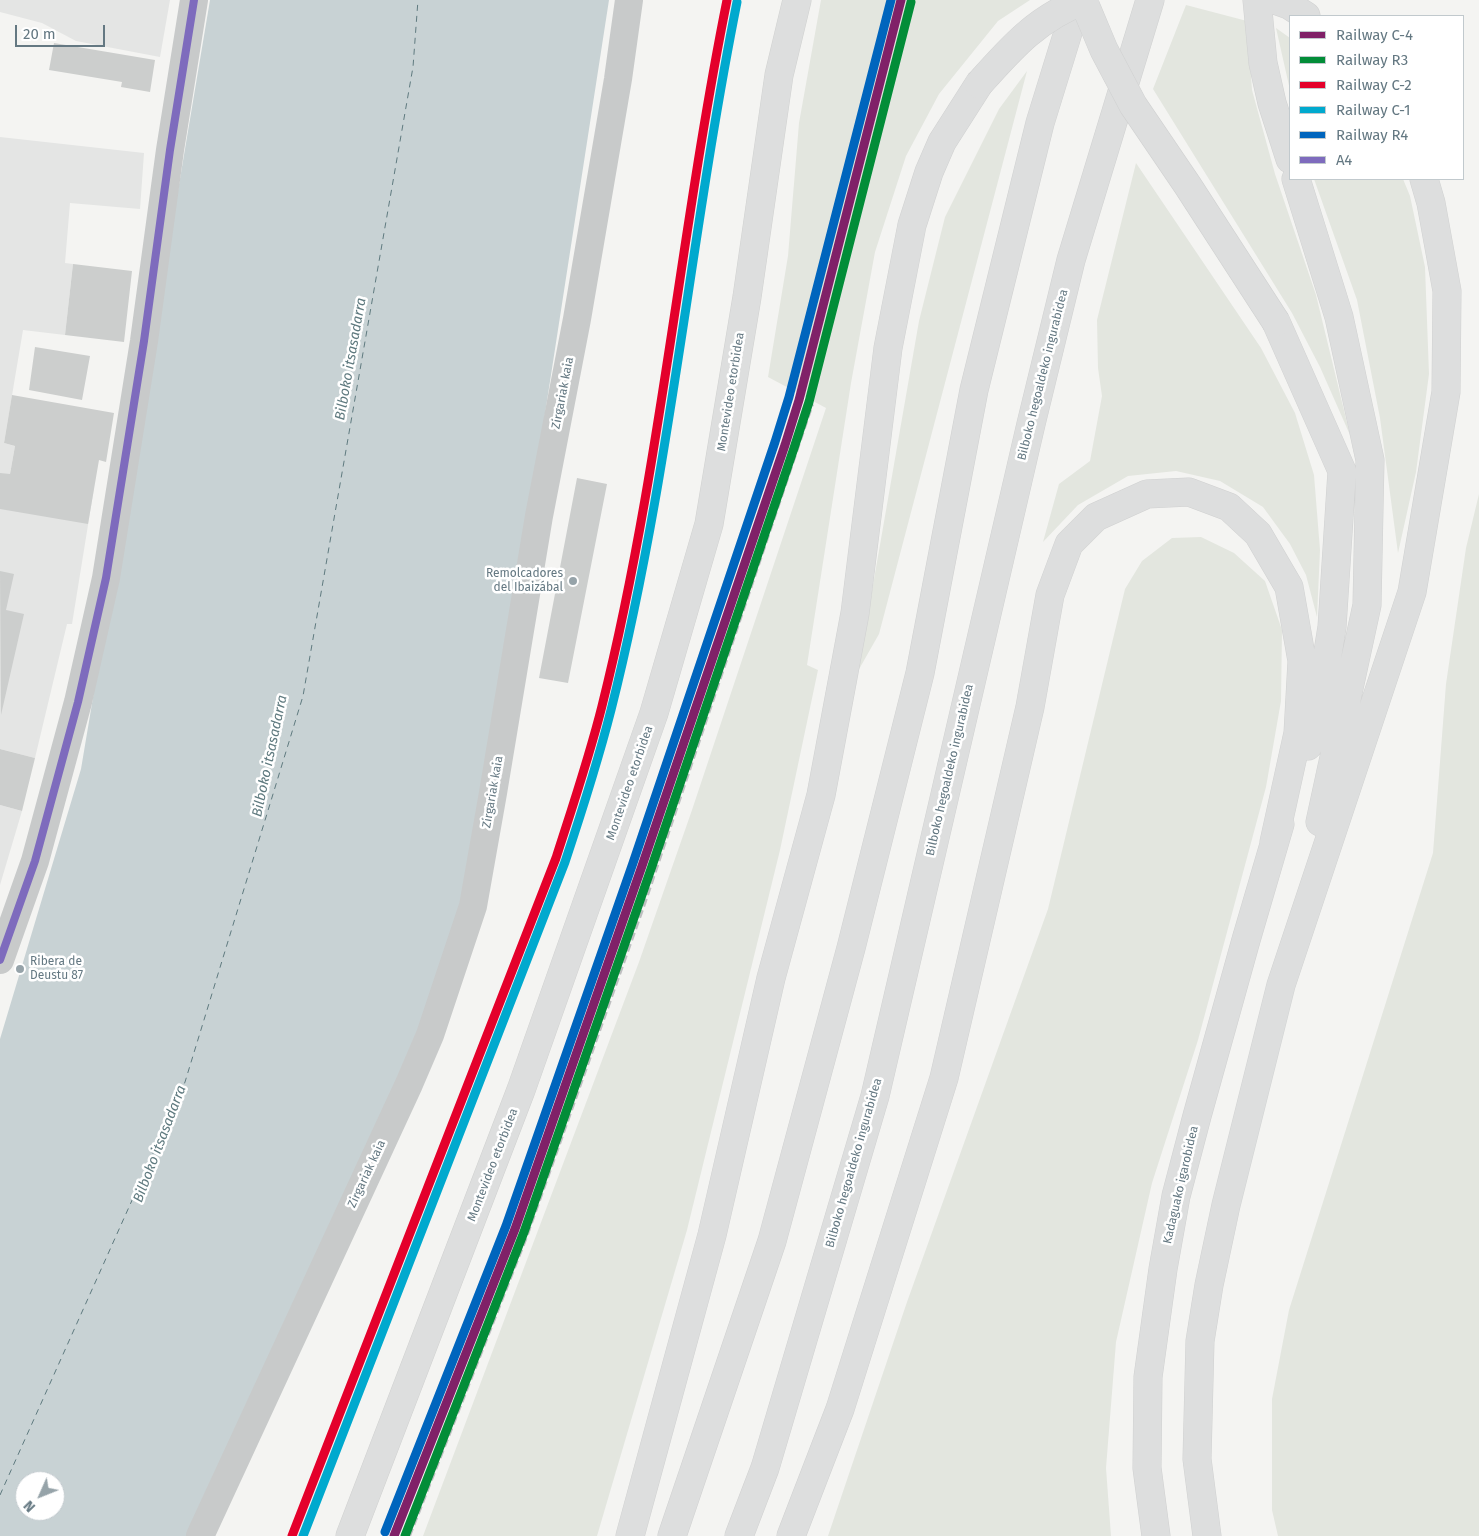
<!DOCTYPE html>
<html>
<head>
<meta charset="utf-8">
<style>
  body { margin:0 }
  #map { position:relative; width:1479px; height:1536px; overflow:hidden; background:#f4f4f2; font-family:"Fira Sans",sans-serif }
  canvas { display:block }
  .legend { position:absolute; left:1289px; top:15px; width:175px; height:165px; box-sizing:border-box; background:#fff; border:1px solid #c1c9cd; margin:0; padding:6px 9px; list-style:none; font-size:15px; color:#647882 }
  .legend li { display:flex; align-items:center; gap:10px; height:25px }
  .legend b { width:25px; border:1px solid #c1c9cd }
  .north { position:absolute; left:15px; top:1471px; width:50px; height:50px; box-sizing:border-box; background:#fff; border:1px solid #c1c9cd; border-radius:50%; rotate:226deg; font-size:14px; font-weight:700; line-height:20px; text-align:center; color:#647882 }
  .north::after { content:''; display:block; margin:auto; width:18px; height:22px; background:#96a3a9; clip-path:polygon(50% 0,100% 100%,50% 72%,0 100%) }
  .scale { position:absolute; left:15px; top:25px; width:90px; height:22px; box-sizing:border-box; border:2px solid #647882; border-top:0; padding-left:6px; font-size:15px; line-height:18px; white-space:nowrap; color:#647882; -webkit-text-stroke:4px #fff; paint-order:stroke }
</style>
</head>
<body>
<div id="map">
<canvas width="1479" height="1536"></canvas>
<ul class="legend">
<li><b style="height:6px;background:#802168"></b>Railway C-4</li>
<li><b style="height:6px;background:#028d38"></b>Railway R3</li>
<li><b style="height:6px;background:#e4002b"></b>Railway C-2</li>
<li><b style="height:6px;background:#00a9ce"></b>Railway C-1</li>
<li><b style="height:6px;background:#0065bd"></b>Railway R4</li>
<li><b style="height:6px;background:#7e6bbd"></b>A4</li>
</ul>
<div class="north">N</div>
<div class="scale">20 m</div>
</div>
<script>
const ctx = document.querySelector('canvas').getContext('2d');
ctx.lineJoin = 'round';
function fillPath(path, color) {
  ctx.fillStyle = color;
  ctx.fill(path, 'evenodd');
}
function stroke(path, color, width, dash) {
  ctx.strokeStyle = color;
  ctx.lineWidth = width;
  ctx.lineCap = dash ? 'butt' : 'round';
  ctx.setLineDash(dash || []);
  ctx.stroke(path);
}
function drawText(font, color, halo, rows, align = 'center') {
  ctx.font = font + ' "Fira Sans",sans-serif';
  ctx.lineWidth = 5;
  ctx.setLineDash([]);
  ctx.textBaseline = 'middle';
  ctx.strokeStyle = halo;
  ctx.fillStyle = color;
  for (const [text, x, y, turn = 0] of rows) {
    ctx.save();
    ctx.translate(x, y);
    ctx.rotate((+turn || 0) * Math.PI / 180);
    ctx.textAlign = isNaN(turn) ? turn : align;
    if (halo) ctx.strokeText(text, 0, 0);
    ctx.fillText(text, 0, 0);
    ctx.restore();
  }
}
const built = new Path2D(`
  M0 0H170L160 57 76 41 42 23 0 12Z
  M0 137 144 153 140 209 70 203 65 263 73 264 65 335 23 330 4 443 15 446 10 474 94 488 72 624H67L35 758 0 749Z
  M0 805 22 811 0 885Z`);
const green = new Path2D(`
  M821 0H1030L998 21 939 94 906 156 875 252 851 383 807 665 818 670 780 850 687 1230 597 1536H423L639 962 692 810 826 408 768 377 788 256 799 123Z
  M1186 5 1247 21 1252 90 1275 174 1316 295 1350 435 1320 367 1292 313 1153 89Z
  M1276 28 1290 38V90Z
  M1027 71 879 634 858 671 919 321 945 217 999 109Z
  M1136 163 1261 348 1295 413 1314 475 1320 550 1317 617 1306 575 1290 544 1263 507 1220 481 1176 471 1128 476 1078 505 1043 542 1059 484 1090 461 1102 396 1098 368 1097 320Z
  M1314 179H1403L1410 196 1425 267 1429 374 1416 472 1398 553 1380 418 1357 300Z
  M1479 494V1536H1278L1272 1510V1399L1289 1310 1433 853 1446 684 1466 548Z
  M1201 537 1234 553 1265 581 1282 630 1281 701 1266 787 1198 1040 1152 1183 1116 1342 1106 1468 1111 1536H828L907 1302 1048 909 1125 589 1142 561 1172 538Z`);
const water = new Path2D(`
  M210 0H609L529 517 463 904 420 1030 187 1536H0V1039L81 769ZM25 1481H55V1511H25Z`);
const ferry = new Path2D(`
  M0 1495 185 1082 303 696 413 67 418 0`);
const building = new Path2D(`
  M54 43 155 60 150 92 121 87 122 82 49 70Z
  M73 264 132 271 124 342 65 335Z
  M35 347 90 356 82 400 29 390Z
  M12 395 114 413 106 462 99 460 88 524 0 509V473L10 474 15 446 4 443Z
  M577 478 607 484 568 683 539 678Z
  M0 571 14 574 6 610 24 614 1 715Z
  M0 749 35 758 22 811 0 805Z`);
const minor = new Path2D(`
  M0 960 35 861 78 702 106 578 144 341 170 150 194 0
  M200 1536 409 1084 430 1035 473 906 493 793 539 516 577 319 618 79 629 0`);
const major = new Path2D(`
  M350 1536 521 1090 654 713 709 524 747 297 779 75 797 0`);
const highway = new Path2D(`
  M1257 0 1263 63 1272 103 1290 159
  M1275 0 1289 5 1306 16
  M1296 179 1339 317 1370 460 1367 605 1320 822
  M1276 322 1342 471 1332 627 1317 719 1308 746
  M630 1536 712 1235 771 978 821 795 855 613 888 348 912 225 929 172 942 142 979 84
  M672 1536 772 1241 851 948 920 673 974 390 1040 123 1078 0
  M739 1536 765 1468 875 1096 1031 424 1071 260 1150 0
  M791 1536 840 1409 944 1078 1030 707 1050 595 1069 544 1096 517 1147 494 1189 492 1229 507 1258 534 1289 587 1302 661 1298 733 1274 842
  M1156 1536 1147 1468 1148 1377 1163 1269 1176 1196 1197 1116 1246 940 1280 824
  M1207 1536 1197 1459 1200 1341 1209 1285 1226 1205 1281 985 1412 592 1446 392 1447 291 1431 203 1424 179`);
const rail = new Path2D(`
  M409 1536 526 1237 645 901 812 404`);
const highwayBridge = new Path2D(`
  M1083 0 1104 50 1133 105 1188 186 1276 322
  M979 84C1011 48 1038 17 1085 0`);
const bus1 = new Path2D(`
  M0 960 35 861 78 702 106 578 144 341 170 150 194 0`);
const rail1 = new Path2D(`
  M394 1536 515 1229 642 866 785 445 799 400 901 0`);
const rail2 = new Path2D(`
  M405 1536 524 1232 651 869 794 448 809 402 911 2`);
const rail3 = new Path2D(`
  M292 1536 556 858C572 808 589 758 602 706 660 474 680 234 727 0`);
const rail4 = new Path2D(`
  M303 1536 565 862C582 811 598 761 611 710 670 477 690 237 737 2`);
const rail5 = new Path2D(`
  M385 1532 506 1226 633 863 775 442 789 397 891 0`);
const markers = [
  [573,581,5,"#96a3a9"],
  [20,969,5,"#96a3a9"]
];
const streetNames = [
  ["Bilboko hegoaldeko ingurabidea",1043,375,-76],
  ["Montevideo etorbidea",731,392,-81],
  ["Zirgariak kaia",563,393,-79],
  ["Bilboko hegoaldeko ingurabidea",950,770,-77],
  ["Montevideo etorbidea",630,783,-71],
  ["Zirgariak kaia",493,792,-80],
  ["Bilboko hegoaldeko ingurabidea",854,1163,-74],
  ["Montevideo etorbidea",493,1165,-69],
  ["Zirgariak kaia",367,1174,-65],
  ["Kadaguako igarobidea",1181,1185,-77]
];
const poiNames = [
  ["Remolcadores",563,574],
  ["del Ibaizábal",563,588],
  ["Ribera de",30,962,"left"],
  ["Deustu 87",30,976,"left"]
];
const waterNames = [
  ["Bilboko itsasadarra",351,359,-80],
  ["Bilboko itsasadarra",270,756,-78],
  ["Bilboko itsasadarra",160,1144,-69]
];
fillPath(built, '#e4e5e4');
fillPath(green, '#e3e6df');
fillPath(water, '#c8d2d4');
stroke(ferry, '#5f7a7f', 1, [6, 5]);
fillPath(building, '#cccecd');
stroke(major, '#d0d1d0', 29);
stroke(highway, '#d0d1d1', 29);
stroke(minor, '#c8caca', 28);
stroke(major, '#dddede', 28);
stroke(highway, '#dddede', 28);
stroke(rail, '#bebfc0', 4, [8, 4]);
stroke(highwayBridge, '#d0d1d1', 29, []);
stroke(highwayBridge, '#dddede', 28);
stroke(bus1, '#7e6bbd', 8);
stroke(rail1, '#802168', 9);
stroke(rail2, '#028d38', 9);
stroke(rail3, '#e4002b', 9);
stroke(rail4, '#00a9ce', 9);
stroke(rail5, '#0065bd', 9);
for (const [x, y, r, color] of markers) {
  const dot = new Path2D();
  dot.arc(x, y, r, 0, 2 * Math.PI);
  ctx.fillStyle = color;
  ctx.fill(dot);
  stroke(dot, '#fff', 2);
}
drawText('12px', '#647882', '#fff', streetNames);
drawText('12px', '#647882', '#fff', poiNames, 'right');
drawText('italic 14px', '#5f7a7f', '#fff', waterNames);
</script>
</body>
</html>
